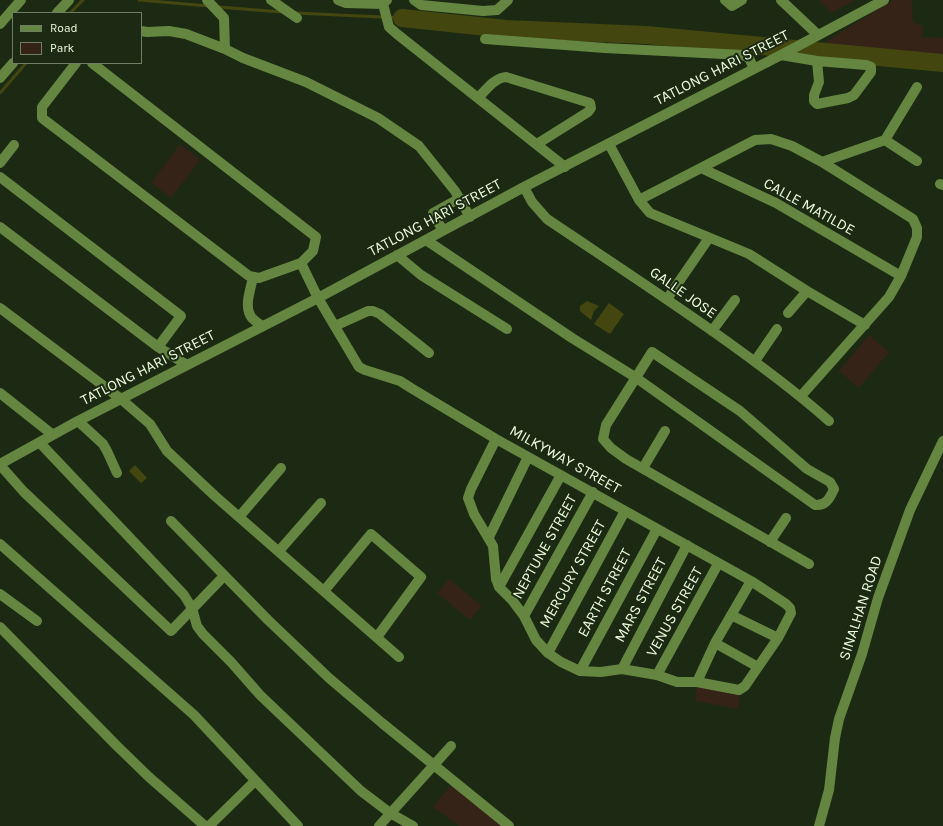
<!DOCTYPE html>
<html>
<head>
<meta charset="utf-8">
<style>
  body { margin:0 }
  #map { position:relative; width:943px; height:826px; overflow:hidden; background:#1c2a13; font-family:Karla,sans-serif }
  canvas { display:block }
  .legend { position:absolute; left:12px; top:12px; width:130px; height:52px; box-sizing:border-box; background:#1c2a13; border:1px solid #6f7e64; margin:0; padding:5px 7px; list-style:none; font-size:12px; color:#ecfdde }
  .legend li { display:flex; align-items:center; gap:8px; height:20px }
  .legend b { width:20px; border:1px solid #6f7e64 }
</style>
</head>
<body>
<div id="map">
<canvas width="943" height="826"></canvas>
<ul class="legend">
<li><b style="height:5px;background:#648641"></b>Road</li>
<li><b style="height:11px;background:#342316"></b>Park</li>
</ul>
</div>
<script>
const ctx = document.querySelector('canvas').getContext('2d');
ctx.lineJoin = 'round';
function fillPath(path, color) {
  ctx.fillStyle = color;
  ctx.fill(path, 'evenodd');
}
function stroke(path, color, width, dash) {
  ctx.strokeStyle = color;
  ctx.lineWidth = width;
  ctx.lineCap = dash ? 'butt' : 'round';
  ctx.setLineDash(dash || []);
  ctx.stroke(path);
}
function drawText(font, color, halo, rows, align = 'center') {
  ctx.font = font + ' Karla,sans-serif';
  ctx.lineWidth = 4;
  ctx.setLineDash([]);
  ctx.textBaseline = 'middle';
  ctx.strokeStyle = halo;
  ctx.fillStyle = color;
  for (const [text, x, y, turn = 0] of rows) {
    ctx.save();
    ctx.translate(x, y);
    ctx.rotate((+turn || 0) * Math.PI / 180);
    ctx.textAlign = isNaN(turn) ? turn : align;
    if (halo) ctx.strokeText(text, 0, 0);
    ctx.fillText(text, 0, 0);
    ctx.restore();
  }
}
const green = new Path2D(`
  M819 0H855L832 13Z
  M893 0H912L913 22 923 26 921 37 943 38V63L811 51Z
  M180 144 200 160 171 198 151 183Z
  M869 335 889 352 859 388 839 371Z
  M449 579 482 606 470 620 437 593Z
  M697 685 740 693 738 709 695 701Z
  M452 784 504 826H459L433 807Z`);
const water = new Path2D(`
  M587 301 599 306 594 311 591 320 580 311V306Z
  M609 303 624 314 610 334 594 324Z
  M135 465 147 478 141 483 129 471Z`);
const stream = new Path2D(`
  M139 0 209 6
  M218 7 282 12
  M70 13 83 0
  M296 13 402 18
  M0 93 26 63`);
const river = new Path2D(`
  M402 18 506 29 646 35 943 63`);
const minor = new Path2D(`
  M207 0 224 18 225 49
  M271 0 297 18
  M338 0 346 3 383 4 387 0
  M414 0 421 5 483 11 497 10 508 0
  M725 0 732 6 742 0
  M781 0 818 35
  M383 4 389 27 397 34 565 167
  M57 13 69 0
  M0 24 21 0
  M141 31 147 32 169 31 186 34 225 49 243 58 306 82 378 118 419 146 455 191 470 217
  M485 39 605 48 743 55 749 58 754 69
  M781 55 817 61 866 65 871 67V72L854 95 848 98 817 104 814 101V95L819 82 817 61
  M76 63 42 107V118L249 276 259 278 301 263 313 251 316 237 92 63
  M0 78 13 63
  M478 98C486 90 494 78 506 77L590 103 591 108 588 112 537 144
  M885 140 917 161
  M609 144 639 200 650 213 749 254 807 291 865 325
  M822 162 885 140 917 87
  M0 163 14 145
  M701 168 776 203 901 276
  M0 177 181 316 158 347
  M940 184 943 185
  M524 187 532 202 547 219C602 256 657 292 711 330 752 359 792 388 829 421
  M639 200 755 140 771 139 792 146 822 162 913 219 917 228V237L901 276 889 297 801 396
  M0 227 158 347 187 365
  M443 231 433 213 460 198
  M426 240 572 338 635 377 815 505C826 506 830 498 834 489L830 482 807 469 740 411 652 352 606 425 603 439 611 448 626 459 809 564
  M397 255 421 275 507 329
  M301 263 318 298 359 367 365 370 400 381 411 388 496 439 751 581 786 604 790 608 791 613 778 638 745 686 739 690 697 682H677L657 675 622 669 601 672 580 671 561 662 548 653 536 640 524 616 512 600 499 587 496 579 493 546 474 514 468 498 471 489 496 439
  M253 277C251 289 243 307 252 318 255 321 259 324 262 326
  M667 299 709 238
  M0 308 121 399 150 424 167 451 215 496 399 657
  M788 313 807 291
  M335 326 368 311H373L380 314 429 353
  M712 331 735 300
  M755 361 777 329
  M0 393 53 435
  M78 421 103 444 107 451 117 473
  M40 443 184 595 192 608 197 626 203 634 231 662 260 695 361 791 390 813 413 826
  M0 464 78 421 318 298 524 187 781 55 884 0
  M0 465 24 492 171 631 224 576
  M643 468 665 431
  M239 517 281 468
  M171 521 268 620 329 678 382 723 509 826
  M489 537 528 457
  M770 542 786 518
  M0 544 194 715 298 826
  M279 551 321 503
  M499 587 561 475
  M324 591 371 534 421 577 377 637
  M0 594 37 621
  M731 615 778 638
  M524 616 593 492
  M0 627 118 747 149 777 205 826
  M715 643 758 667
  M548 653 625 511
  M622 669 687 545
  M580 671 657 529
  M657 675 718 564
  M697 682 715 643 751 581
  M209 826 255 781
  M379 826 451 746
  M819 826 829 790 835 738 839 719 862 654 878 598 910 510 943 441`);
const streetNames = [
  ["TATLONG HARI STREET",722,68,-27],
  ["CALLE MATILDE",809,207,29],
  ["TATLONG HARI STREET",435,218,-28],
  ["GALLE JOSE",683,293,35],
  ["TATLONG HARI STREET",148,368,-27],
  ["MILKYWAY STREET",565,460,29],
  ["NEPTUNE STREET",545,547,-61],
  ["MERCURY STREET",573,574,-61],
  ["EARTH STREET",605,593,-62],
  ["MARS STREET",641,600,-62],
  ["SINALHAN ROAD",861,608,-72],
  ["VENUS STREET",675,612,-61]
];
fillPath(green, '#342316');
fillPath(water, '#43470f');
stroke(stream, '#43470f', 3);
stroke(river, '#43470f', 18);
stroke(minor, '#648641', 10);
drawText('15px', '#ecfdde', '#1c2a13', streetNames);
</script>
</body>
</html>
